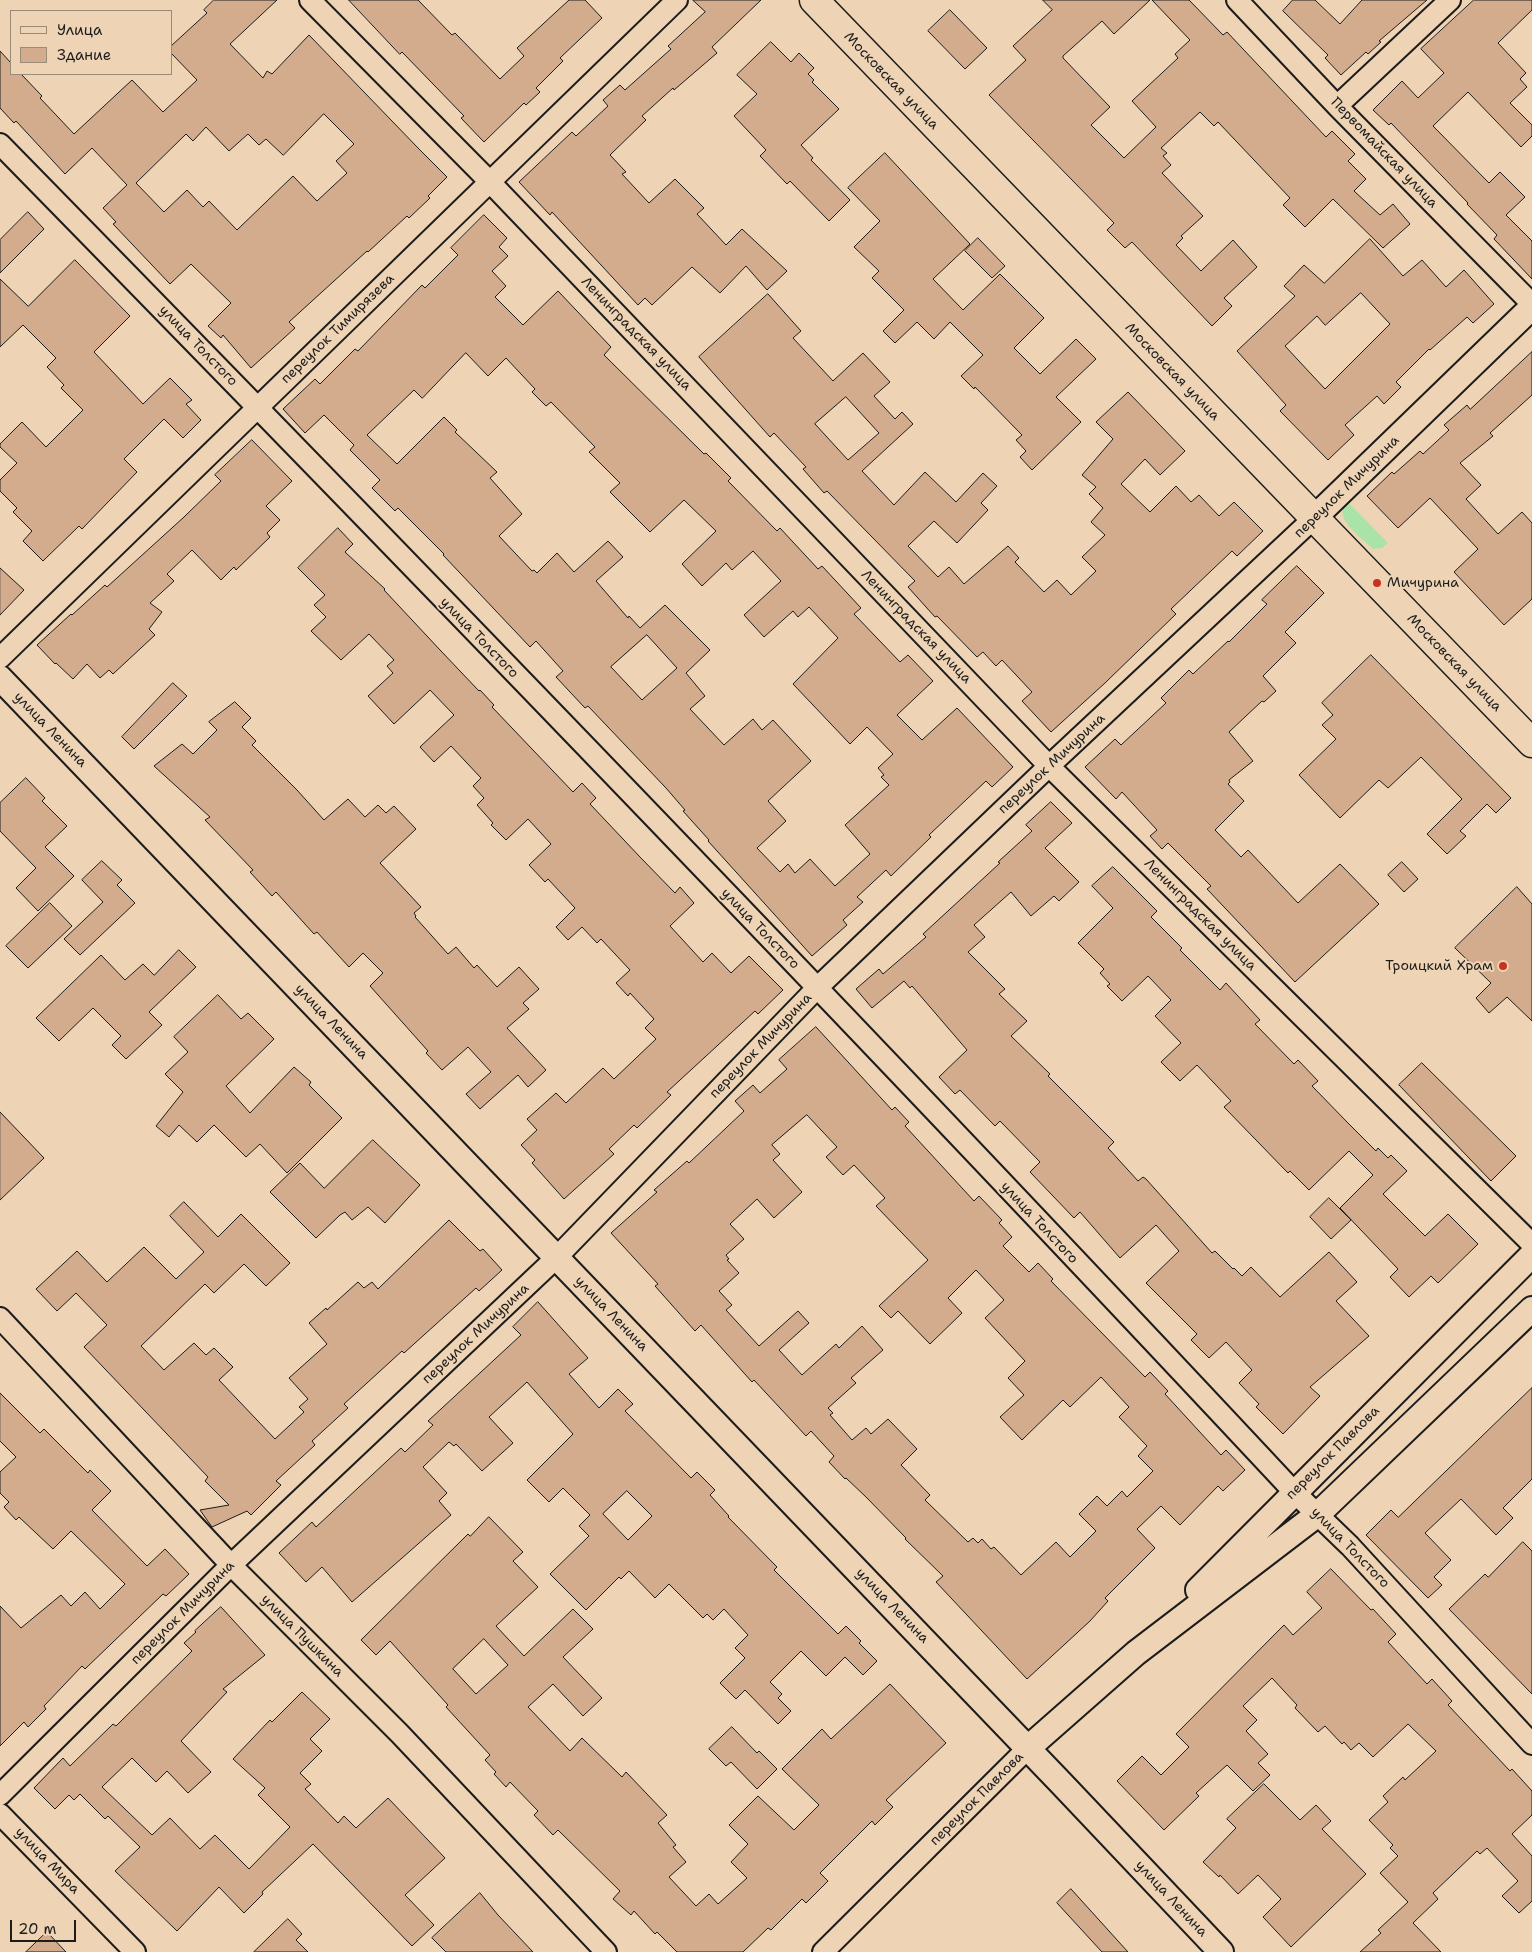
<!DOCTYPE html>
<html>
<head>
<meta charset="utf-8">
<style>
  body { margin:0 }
  #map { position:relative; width:1532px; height:1952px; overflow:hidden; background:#eed4b5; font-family:"Shantell Sans",sans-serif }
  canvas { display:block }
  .legend { position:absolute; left:10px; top:10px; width:162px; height:65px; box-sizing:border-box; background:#eed4b5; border:1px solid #9a8a78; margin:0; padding:6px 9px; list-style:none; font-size:15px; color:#1c1c1c }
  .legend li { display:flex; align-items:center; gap:10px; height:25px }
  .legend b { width:25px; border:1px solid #9a8a78 }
  .scale { position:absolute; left:10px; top:1920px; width:66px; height:22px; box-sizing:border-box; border:2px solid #1c1c1c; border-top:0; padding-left:6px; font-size:15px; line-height:18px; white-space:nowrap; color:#1c1c1c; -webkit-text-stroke:4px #eed4b5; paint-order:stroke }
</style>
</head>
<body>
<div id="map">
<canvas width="1532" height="1952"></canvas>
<ul class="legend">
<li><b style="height:6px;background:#eed4b5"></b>Улица</li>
<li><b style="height:14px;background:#d2ac8d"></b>Здание</li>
</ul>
<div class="scale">20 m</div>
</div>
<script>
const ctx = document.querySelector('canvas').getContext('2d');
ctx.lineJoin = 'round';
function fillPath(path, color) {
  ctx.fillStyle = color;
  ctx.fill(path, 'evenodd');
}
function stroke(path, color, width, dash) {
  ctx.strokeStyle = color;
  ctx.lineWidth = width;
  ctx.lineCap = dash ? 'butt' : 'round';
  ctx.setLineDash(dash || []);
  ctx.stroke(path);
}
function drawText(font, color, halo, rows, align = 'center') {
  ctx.font = font + ' "Shantell Sans",sans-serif';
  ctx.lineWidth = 4;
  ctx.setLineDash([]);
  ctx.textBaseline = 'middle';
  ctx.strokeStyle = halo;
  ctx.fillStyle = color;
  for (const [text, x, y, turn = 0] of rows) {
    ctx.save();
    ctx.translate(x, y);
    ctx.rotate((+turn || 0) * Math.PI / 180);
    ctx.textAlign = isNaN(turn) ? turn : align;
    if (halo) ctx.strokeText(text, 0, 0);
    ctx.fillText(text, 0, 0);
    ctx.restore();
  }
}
const green = new Path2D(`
  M1346 500 1388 543 1382 548 1373 549C1361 537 1332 519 1346 500Z`);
const building = new Path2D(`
  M214 0H277L230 44 263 78 267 71 272 74 309 35 419 149 447 177 428 196 430 198 409 218 407 216 368 252 367 251 289 322 295 328 251 368 223 335 221 338 208 326 231 303 191 264 170 284 113 224 116 222 103 208 127 185 92 148 65 174 16 121 14 123 0 108V51L11 63V74H21L42 96 40 98 74 134 132 80 163 112 197 80 171 53V46L207 13 204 10ZM324 114 354 144 336 161 347 173 317 201 293 176 237 230 209 201 203 207 187 190 164 212 136 183 186 134 193 141 206 127 229 151 248 134 259 145 266 139 283 155Z
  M349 0H418L452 35 455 33 500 79 524 56 517 48 569 0H585L602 18 560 58 563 61 536 88 540 92 526 105 524 103 484 142 461 118 464 116 402 52 400 54Z
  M693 0H761L712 47 717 53 674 90 673 88 642 116 646 120 610 155 626 172 622 174 649 203 675 179 704 208 697 214 726 245 742 229 787 271 767 290 746 266 720 293 692 267 652 305 645 298 638 305 552 212 550 215 519 182 572 132 576 136 608 106 603 100 620 85 625 90 671 49 668 46 705 12Z
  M1043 0H1150L1114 34 1102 21 1063 56V58L1110 107 1091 125 1124 158 1156 127 1132 101 1178 58 1175 54 1190 40 1152 0H1189L1223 35 1227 32 1326 137 1332 131 1355 154 1348 161 1366 179 1354 191 1380 215 1393 204 1410 224 1383 248 1333 199 1305 227 1283 205 1290 198 1218 122 1214 126 1200 112 1161 148 1167 153 1163 156 1171 165 1162 173 1203 216 1181 236 1183 238 1176 245 1201 271 1233 240 1257 267 1224 298 1232 306 1212 326 1132 242 1125 248 1107 230 1114 223 989 95 1026 60 1013 46 1052 10Z
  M1293 0H1315L1340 24 1362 0H1427L1379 41 1381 42 1368 54 1366 52 1341 75 1325 58 1328 55 1283 11Z
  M1474 0H1532V10L1498 43 1526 73 1520 79 1527 87 1510 103 1532 125V136L1521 147 1468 92 1433 126 1489 183 1500 172 1525 197 1506 215 1532 241V279L1494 239 1497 235 1467 204 1468 203 1391 123 1389 125 1373 110 1402 81 1418 98 1444 73 1421 49Z
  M950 10 987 48 965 69 928 31Z
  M771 42 791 62 799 53 814 68 808 74 814 80 812 82 839 109 801 145 813 158 811 160 850 200 829 221 790 181 787 184 760 156 766 150 734 116 757 94 737 75Z
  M885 153 970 244 933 279 963 310 1000 274 1044 318 1014 348 1040 374 1076 339 1096 359 1056 397 1081 422 1032 470 1020 457 1026 451 1016 440 1022 435 975 387 974 389 961 376 983 355 950 322 934 339 917 322 895 343 883 331 904 310 872 278 879 271 854 247 880 221 848 188Z
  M28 212 44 229 0 273V240Z
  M484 215 507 238 499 247 508 256 492 271 506 286 495 297 523 325 558 291 611 347 604 355 704 454 706 453 731 478 728 481 777 531 780 528 818 569 822 566 861 608 854 614 900 662 908 655 933 681 897 715 922 740 957 708 1013 767 992 787 986 781 929 835 931 837 891 876 886 870 857 897 863 902 843 920 847 925 812 956 708 841 709 840 683 811 685 810 666 788 588 706 585 708 556 677 563 671 536 641 530 647 443 555 444 554 398 508 395 511 372 488 380 480 350 450 354 445 324 415 305 433 283 409 315 379 320 384 355 349 358 351 422 285 425 288 458 255 451 248ZM466 353 488 376 506 358 535 389 532 392 546 406 551 402 595 447 589 452 620 483 610 492 650 532 684 500 716 531 682 564 702 586 726 563 732 570 753 551 781 581 744 615 764 637 793 611 798 617 809 607 838 638 793 684 850 744 867 727 893 754 878 768 884 775 881 777 889 785 845 825 870 854 835 886 810 859 795 873 788 864 780 872 757 848 786 821 768 801 811 761 773 720 762 730 753 719 724 745 690 709 705 696 686 673 710 650 665 605 640 628 629 616 628 618 596 581 623 557 608 541 574 572 557 553 537 573 534 570 532 571 499 536 522 514 490 478 497 472 455 432 457 430 444 417 397 464 367 435 414 390 422 398ZM647 635 677 668 642 700 611 667Z
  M978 238 1005 266 992 278 965 251Z
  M1370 239 1403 276 1422 260 1446 287 1464 270 1494 304 1473 323 1467 317 1430 350 1429 349 1396 382 1401 387 1384 404 1377 396 1345 425 1354 435 1328 460 1280 411 1286 405 1237 351 1295 296 1284 286 1304 265 1324 283ZM1361 293 1390 324 1325 389 1285 346 1317 316 1325 325Z
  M75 260 130 316 94 352 143 404 170 378 192 400 186 404 201 420 183 438 164 419 124 459 137 472 82 529 79 526 43 561 23 541 32 531 13 512 17 508 0 491V480L17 463 0 447V444L22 422 46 447 83 410 61 388 64 385 47 367 56 358 23 325 0 347V279L28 306Z
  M768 294 801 331 793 338 833 381 863 353 890 382 874 396 895 419 902 412 913 424 862 471 894 505 925 472 956 502 983 473 997 486 981 503 988 510 957 543 934 521 908 546 938 577 949 567 964 584 1008 546 1019 558 1015 562 1044 592 1057 580 1071 595 1096 571 1082 557 1105 535 1091 522 1103 508 1089 494 1096 487 1082 475 1113 439 1096 422 1128 392 1185 451 1160 475 1145 459 1121 484 1150 512 1176 486 1191 502 1199 495 1219 516 1234 502 1263 531 1237 556 1232 551 1171 609 1176 614 1105 683 1051 732 1022 701 1032 692 1002 660 996 666 983 652 977 657 937 616 935 617 908 587 915 581 827 491 824 493 803 469 806 467 774 433 770 437 699 357ZM846 397 879 433 848 460 815 424Z
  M1532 352V395L1490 433 1493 436 1460 463 1481 485 1466 499 1498 534 1522 512 1532 523V599L1504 625 1454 572 1478 549 1430 498 1398 528 1367 496 1392 472 1394 474 1420 451 1423 454 1449 430 1444 425 1467 405 1470 409Z
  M252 440 292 481 266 506 280 520 267 533 270 537 236 570 234 567 221 580 192 550 167 574 174 581 150 603 162 612 149 629 155 635 113 674 109 670 100 678 87 664 73 679 56 663 55 664 37 645 71 614 72 615 105 585 107 587 184 517 221 481 215 475Z
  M338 528 353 544 345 552 385 589 384 590 441 651 479 691 480 690 494 705 492 707 573 792 582 783 596 798 590 804 640 857 675 893 680 887 694 903 670 926 703 962 712 953 731 973 749 956 783 990 758 1014 755 1011 667 1092 671 1095 637 1128 634 1125 609 1149 614 1154 564 1199 532 1163 535 1160 521 1145 537 1130 527 1119 556 1093 566 1103 603 1068 614 1079 656 1039 645 1028 654 1019 630 993 628 996 616 983 630 970 601 939 597 943 582 927 568 940 556 927 575 908 548 879 545 882 529 865 551 844 528 819 506 840 491 825 493 823 477 805 484 798 473 786 481 778 451 746 434 762 420 747 454 715 430 690 394 724 368 696 393 673 387 666 394 660 369 634 341 660 311 631 326 617 314 605 325 595 298 568Z
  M1297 566 1324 593 1285 632 1296 643 1263 676 1276 691 1264 702 1262 701 1229 732 1253 761 1229 780 1230 782 1228 784 1244 801 1215 830 1241 857 1248 850 1298 903 1340 864 1379 904 1295 982 1207 889 1211 886 1168 843 1162 849 1150 836 1157 830 1122 792 1116 799 1085 767 1115 739 1121 745 1166 703 1161 698 1189 670 1193 674 1228 641 1229 642 1267 604 1262 600Z
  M0 568 24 590 0 615Z
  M1371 655 1511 798 1496 813 1487 804 1460 831 1466 836 1447 854 1427 834 1462 799 1421 757 1388 788 1379 780 1340 818 1299 775 1336 739 1322 725 1333 715 1322 703Z
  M173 683 187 696 134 749 122 737Z
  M235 702 251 718 242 727 256 741 252 745 297 790 324 820 348 799 365 817 378 805 386 813 394 806 416 829 380 863 421 907 414 913 416 916 415 917 448 954 456 947 474 968 477 965 497 987 519 967 539 989 523 1003 529 1009 507 1028 546 1070 528 1087 518 1075 480 1109 466 1094 491 1072 468 1047 442 1070 426 1053 428 1051 370 986 383 973 363 953 349 967 317 932 314 934 276 892 272 896 250 872 253 870 205 820 210 817 154 766 182 744 193 754 217 730 209 722Z
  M26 778 45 798 42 801 67 826 45 847 74 876 38 911 16 888 36 868 0 831V803Z
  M1051 802 1072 823 1045 848 1079 882 1059 901 1054 896 1031 916 1011 892 974 925 985 937 968 952 1005 989 999 994 1027 1021 1011 1036 1050 1074 1048 1076 1114 1142 1108 1148 1138 1181 1143 1177 1146 1179 1212 1253 1215 1251 1233 1269 1234 1268 1242 1276 1251 1267 1280 1297 1329 1252 1357 1282 1336 1301 1369 1336 1310 1387 1320 1396 1283 1434 1256 1407 1259 1404 1239 1383 1252 1370 1226 1342 1209 1358 1191 1340 1197 1334 1146 1283 1179 1251 1156 1225 1120 1258 1080 1212 1074 1218 1030 1172 1040 1162 1000 1121 995 1126 960 1090 955 1094 939 1077 967 1050 912 986 910 988 904 981 872 1008 856 989 879 969 883 974 926 937 923 934 1000 863 998 862 1032 831 1026 825Z
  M102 861 122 880 117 885 135 903 80 955 64 939 103 902 82 880Z
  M1402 862 1418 879 1404 892 1388 875Z
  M1113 867 1157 911 1151 917 1182 948 1180 950 1220 990 1226 983 1260 1020 1255 1024 1294 1064 1298 1060 1318 1081 1312 1086 1348 1123 1376 1151 1378 1148 1388 1158 1391 1155 1407 1171 1383 1194 1425 1236 1448 1214 1478 1244 1438 1283 1431 1276 1409 1297 1390 1277 1398 1269 1340 1208 1373 1175 1349 1151 1309 1190 1290 1171 1288 1173 1224 1107 1231 1101 1197 1065 1180 1081 1161 1062 1181 1043 1155 1016 1171 1000 1148 976 1122 1001 1107 986 1110 984 1100 973 1104 969 1078 943 1113 908 1092 886Z
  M1517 887 1532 904V1021L1507 997 1489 1013 1476 998 1491 983 1455 948Z
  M50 903 72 926 28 968 6 946Z
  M179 950 196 967 149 1012 162 1025 126 1059 112 1045 121 1036 93 1008 59 1041 36 1018 101 955 125 980 143 964 154 975Z
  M218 995 241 1019 248 1013 274 1039 226 1086 250 1113 294 1067 311 1082 309 1085 342 1118 287 1173 260 1144 246 1157 214 1125 197 1142 179 1125 169 1137 156 1126 183 1092 165 1074 188 1052 174 1037Z
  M816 1027 892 1110 895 1107 909 1122 905 1126 974 1201 979 1196 1002 1220 999 1223 1012 1237 1003 1246 1029 1272 1038 1263 1053 1279 1051 1281 1145 1377 1150 1372 1168 1391 1165 1394 1221 1455 1226 1450 1245 1470 1223 1491 1218 1486 1180 1525 1161 1506 1137 1529 1155 1548 1105 1598 1108 1601 1090 1621 1027 1679 936 1582 943 1576 905 1539 906 1538 866 1497 846 1478 845 1479 829 1462 834 1456 811 1431 806 1436 754 1380 752 1382 701 1325 695 1331 655 1286 658 1284 611 1233 657 1192 654 1190 687 1161 689 1163 744 1111 735 1101 753 1085 760 1093 787 1069 779 1060ZM807 1115 837 1147 826 1157 843 1175 854 1165 885 1198 876 1206 928 1260 879 1306 891 1318 898 1311 930 1344 962 1313 948 1298 976 1270 1004 1300 985 1318 1025 1361 1008 1378 1024 1395 1000 1417 1022 1440 1063 1400 1070 1407 1101 1377 1129 1407 1119 1417 1147 1446 1138 1456 1153 1471 1127 1497 1122 1491 1107 1506 1097 1496 1079 1514 1096 1531 1070 1557 1056 1542 1021 1575 994 1547 991 1549 982 1539 978 1543 973 1538 968 1542 925 1500 930 1495 901 1465 917 1449 888 1419 871 1434 866 1428 852 1440 830 1415 833 1413 828 1408 856 1383 851 1378 883 1350 862 1326 839 1348 836 1344 802 1375 779 1350 809 1323 798 1311 759 1346 726 1310 732 1305 719 1291 739 1273 727 1260 729 1259 726 1255 744 1239 730 1224 757 1199 774 1218 802 1192 773 1160 780 1154 772 1145Z
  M1422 1063 1516 1156 1491 1181 1399 1085Z
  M0 1112 44 1158 0 1200Z
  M373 1140 420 1185 385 1223 368 1207 352 1220 345 1212 340 1215 316 1238 270 1192 300 1163 324 1188Z
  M1329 1198 1351 1220 1331 1239 1310 1217Z
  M184 1202 218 1237 241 1214 290 1263 266 1286 244 1264 214 1293 205 1284 141 1346 164 1370 194 1343 206 1355 214 1348 233 1367 219 1380 275 1439 304 1412 299 1407 308 1399 289 1378 327 1344 309 1323 326 1308 327 1310 358 1282 364 1288 372 1282 378 1289 449 1220 480 1251 483 1249 502 1270 479 1291 476 1288 404 1353 402 1351 344 1404 348 1408 312 1441 315 1445 276 1481 281 1485 251 1515 247 1511 212 1527 200 1510 229 1505 205 1481 208 1477 84 1347 107 1325 76 1293 57 1311 36 1289 77 1251 107 1282 144 1247 176 1279 204 1252 170 1216Z
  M538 1302 588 1358 569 1374 599 1408 618 1389 633 1404 625 1411 691 1478 697 1472 715 1490 710 1495 729 1516 728 1517 777 1567 774 1570 838 1634 846 1626 861 1641 859 1643 877 1661 863 1675 845 1657 826 1676 801 1651 770 1682 782 1694 778 1698 791 1711 778 1724 745 1690 736 1699 720 1683 745 1658 735 1648 748 1635 724 1609 713 1620 707 1614 703 1618 669 1584 655 1598 629 1571 621 1579 619 1577 586 1610 550 1574 589 1536 579 1526 590 1515 563 1488 549 1502 527 1480 573 1434 527 1382 489 1417 513 1443 482 1471 456 1444 454 1446 449 1442 423 1467 447 1493 439 1501 451 1515 352 1602 322 1567 306 1582 279 1553 312 1522 316 1527 401 1448 405 1452 433 1425 428 1421 521 1335 513 1327ZM627 1491 652 1516 628 1540 603 1514Z
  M1532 1388V1479L1503 1508 1513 1518 1496 1535 1461 1499 1425 1533 1451 1560 1434 1577 1442 1585 1428 1598 1366 1535 1391 1510 1398 1517Z
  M0 1393 40 1433 44 1429 88 1473 90 1470 111 1491 92 1510 147 1566 165 1549 189 1574 166 1596 163 1594 85 1669 82 1666 44 1706 46 1709 28 1727 24 1722 0 1746V1606L21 1628 61 1595 71 1606 85 1592 100 1609 125 1584 71 1531 53 1549 19 1517 16 1520 4 1507 9 1502 0 1493V1472L16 1457 0 1441Z
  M489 1517 523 1552 513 1561 538 1587 496 1626 524 1656 573 1609 593 1629 563 1657 602 1698 583 1716 553 1684 528 1707 570 1751 582 1738 622 1777 626 1772 667 1815 658 1823 676 1845 673 1847 686 1862 669 1877 696 1906 709 1894 718 1904 747 1878 731 1862 748 1844 729 1825 758 1796 794 1830 819 1805 782 1769 822 1729 831 1739 890 1684 946 1743 886 1800 893 1807 875 1825 872 1821 820 1873 828 1881 806 1903 802 1899 771 1930 768 1928 743 1952H677L657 1932 655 1934 634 1911 631 1915 613 1899 620 1891 558 1830 553 1835 534 1815 538 1811 510 1782 506 1787 494 1774 496 1772 485 1760 490 1755 446 1707 448 1705 390 1641 376 1655 361 1640 468 1534 470 1536ZM484 1639 508 1665 476 1694 453 1669Z
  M1523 1542 1532 1551V1694L1449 1609 1485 1574 1488 1577Z
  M1331 1569 1371 1610 1373 1609 1396 1634 1388 1642 1427 1684 1432 1679 1452 1701 1448 1705 1510 1771 1512 1769 1532 1791V1815L1512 1834 1532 1856V1901L1519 1913 1502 1896 1518 1881 1487 1848 1480 1854 1477 1851 1433 1893 1438 1899 1413 1923 1441 1952H1360L1381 1933 1378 1930 1408 1902 1380 1873 1398 1856 1390 1848 1393 1845 1369 1820 1388 1802 1383 1796 1403 1777 1405 1780 1436 1751 1408 1724 1373 1757 1359 1743 1351 1750 1344 1742 1342 1744 1325 1726 1318 1732 1295 1708 1297 1705 1272 1678 1243 1706 1257 1720 1246 1731 1268 1754 1258 1763 1270 1775 1253 1791 1227 1765 1196 1793 1199 1796 1164 1830 1117 1781 1142 1756 1161 1775 1189 1747 1176 1734 1284 1625 1293 1635 1322 1608 1307 1592Z
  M221 1607 265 1655 223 1689 227 1692 181 1741 211 1772 188 1793 167 1771 156 1782 132 1758 102 1787 152 1835 170 1818 200 1849 215 1835 249 1869 290 1827 258 1795 265 1788 233 1759 270 1720 272 1722 302 1692 330 1719 310 1739 322 1751 300 1773 311 1784 305 1789 338 1823 344 1816 356 1828 388 1798 445 1858 405 1895 434 1925 412 1946 313 1844 262 1892 263 1894 244 1913 219 1887 177 1931 115 1871 140 1847 108 1816 105 1819 80 1794 74 1800 69 1795 55 1809 34 1788 63 1758 70 1766 113 1724 116 1726 192 1651 184 1643 196 1632 195 1631Z
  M732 1727 757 1753 759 1751 777 1769 757 1789 731 1762 726 1766 709 1749Z
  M1264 1784 1300 1820 1316 1805 1331 1821 1322 1829 1366 1874 1291 1947 1263 1917 1281 1899 1258 1875 1238 1894 1220 1875 1219 1877 1203 1862 1236 1828 1227 1819Z
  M1071 1889 1128 1952H1102L1057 1903Z
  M480 1893 498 1915 533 1952H446L432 1938Z
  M288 1919 302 1934 296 1940 308 1952H254Z
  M47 1932 66 1952H26Z`);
const minor = new Path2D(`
  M310 0 489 181 1049 766 1532 1244
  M1237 0 1337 106 1532 304
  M1337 106 1450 0
  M0 144C436 589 869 1037 1294 1492L1350 1546 1532 1744
  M0 658 677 0
  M0 1318 231 1565 400 1734 606 1952
  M0 1795 231 1565 557 1257 817 988 1049 766 1314 518
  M0 1814 135 1952
  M823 1952 1028 1748`);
const tertiary = new Path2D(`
  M1314 518 1532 307
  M0 678 1061 1783 1221 1952
  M1198 1590 1532 1255
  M1028 1748 1136 1653 1318 1514 1532 1309`);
const secondary = new Path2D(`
  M814 0 1532 743`);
const markers = [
  [1377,583,5,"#c8321e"],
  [1503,966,5,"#c8321e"]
];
const streetNames = [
  ["Московская улица",891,81,46],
  ["Первомайская улица",1384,153,46],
  ["переулок Тимирязева",338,329,-44],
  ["Ленинградская улица",636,334,46],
  ["улица Толстого",198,346,46],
  ["Московская улица",1172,372,46],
  ["переулок Мичурина",1347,487,-44],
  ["Ленинградская улица",916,627,46],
  ["улица Толстого",479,638,46],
  ["Московская улица",1454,663,46],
  ["улица Ленина",50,730,46],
  ["переулок Мичурина",1052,764,-43],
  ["Ленинградская улица",1200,915,45],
  ["улица Толстого",760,929,46],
  ["улица Ленина",331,1022,46],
  ["переулок Мичурина",761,1046,-46],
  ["улица Толстого",1039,1223,47],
  ["улица Ленина",611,1314,46],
  ["переулок Мичурина",476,1334,-43],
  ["переулок Павлова",1333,1453,-45],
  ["улица Толстого",1350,1548,46],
  ["улица Ленина",892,1606,46],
  ["переулок Мичурина",183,1613,-45],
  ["улица Пушкина",302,1636,45],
  ["переулок Павлова",977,1799,-45],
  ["улица Мира",47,1861,46],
  ["улица Ленина",1171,1899,47]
];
const poiNames = [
  ["Мичурина",1387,583],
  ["Троицкий Храм",1493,966,"right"]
];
fillPath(green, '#aae3a8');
fillPath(building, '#d2ac8d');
stroke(building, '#1c1c1c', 1);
stroke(minor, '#1c1c1c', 24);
stroke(tertiary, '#1c1c1c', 28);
stroke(secondary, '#1c1c1c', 31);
stroke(minor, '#eed4b5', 20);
stroke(tertiary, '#eed4b5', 24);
stroke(secondary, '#eed4b5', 28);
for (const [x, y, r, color] of markers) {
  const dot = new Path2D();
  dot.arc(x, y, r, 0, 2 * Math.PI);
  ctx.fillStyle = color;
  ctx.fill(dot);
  stroke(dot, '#eed4b5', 2);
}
drawText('14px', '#1c1c1c', '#eed4b5', streetNames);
drawText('14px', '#1c1c1c', '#eed4b5', poiNames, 'left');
</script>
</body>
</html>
